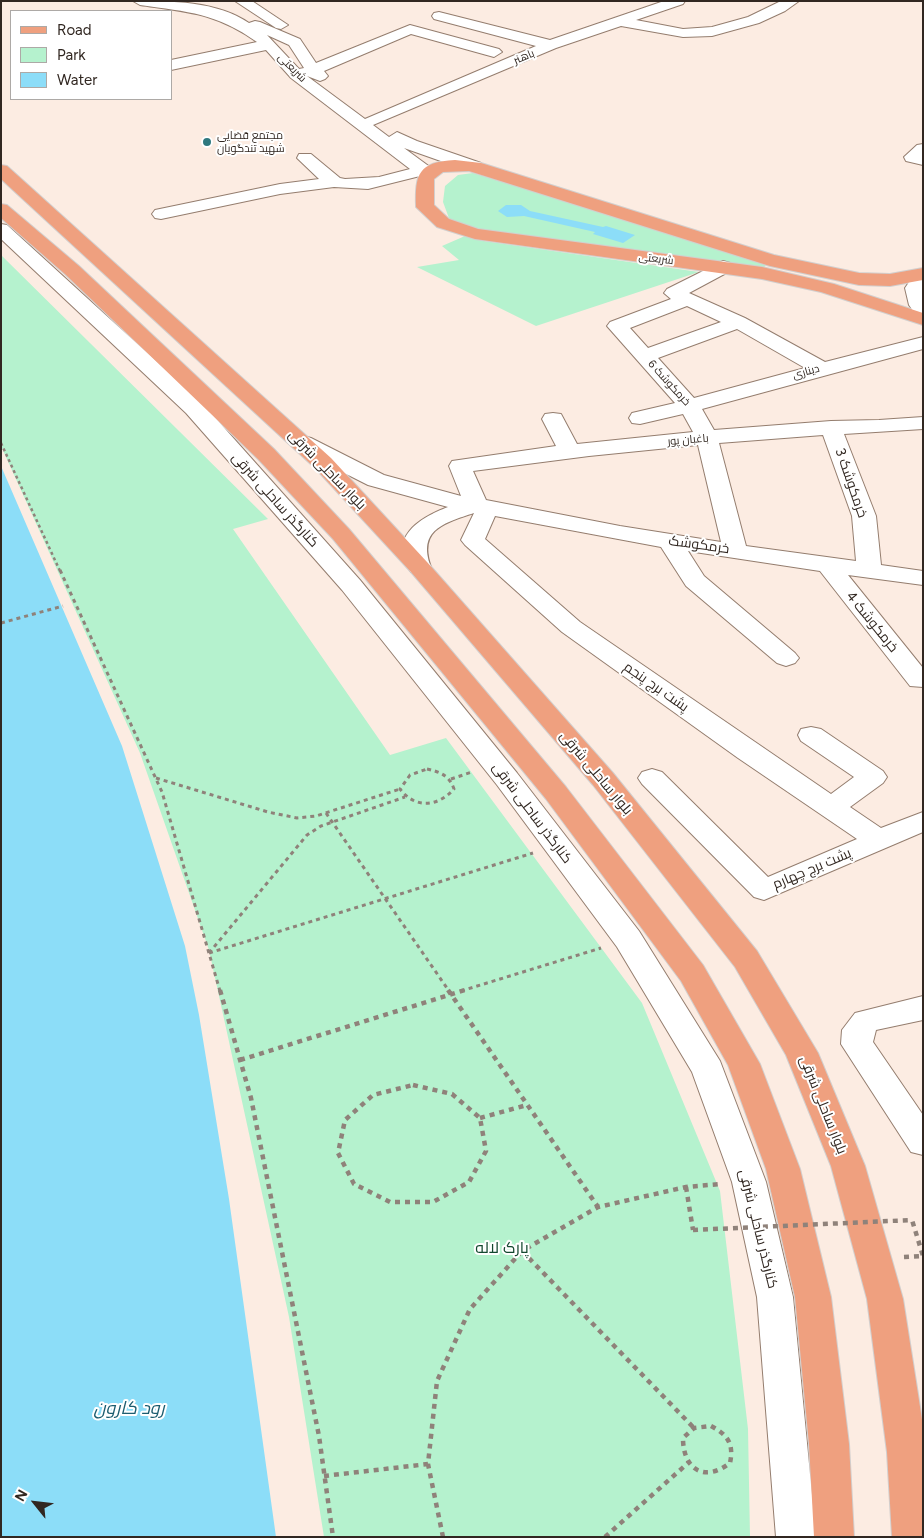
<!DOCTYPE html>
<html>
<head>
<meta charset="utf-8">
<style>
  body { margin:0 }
  #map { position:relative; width:924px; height:1538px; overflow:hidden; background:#fcece2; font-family:Figtree,sans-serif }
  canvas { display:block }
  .frame { position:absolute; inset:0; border:2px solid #312721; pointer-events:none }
  .legend { position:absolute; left:10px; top:10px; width:162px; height:90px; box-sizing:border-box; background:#fff; border:1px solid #ada9a6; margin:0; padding:6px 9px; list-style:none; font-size:15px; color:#312721 }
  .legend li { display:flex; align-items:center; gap:10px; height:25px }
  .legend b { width:25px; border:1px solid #ada9a6 }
  .north { position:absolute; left:10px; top:1478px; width:50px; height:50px; -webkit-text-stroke:4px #fff; paint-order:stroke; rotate:299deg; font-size:14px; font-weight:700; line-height:20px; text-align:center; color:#312721 }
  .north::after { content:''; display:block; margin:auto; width:18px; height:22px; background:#312721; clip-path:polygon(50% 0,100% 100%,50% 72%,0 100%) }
</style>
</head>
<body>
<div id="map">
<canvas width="924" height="1538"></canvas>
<div class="frame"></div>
<ul class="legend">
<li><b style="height:6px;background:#efa07f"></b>Road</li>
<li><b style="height:14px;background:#b5f2ce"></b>Park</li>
<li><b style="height:14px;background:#8cddf8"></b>Water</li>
</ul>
<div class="north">N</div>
</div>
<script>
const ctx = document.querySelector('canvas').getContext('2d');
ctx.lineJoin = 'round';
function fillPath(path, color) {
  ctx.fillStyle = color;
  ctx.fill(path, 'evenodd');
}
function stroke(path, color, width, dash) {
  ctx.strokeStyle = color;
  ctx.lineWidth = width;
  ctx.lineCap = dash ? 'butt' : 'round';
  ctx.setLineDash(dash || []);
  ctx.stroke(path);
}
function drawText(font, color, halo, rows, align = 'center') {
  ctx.font = font + ' Figtree,Cairo,sans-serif';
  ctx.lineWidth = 4;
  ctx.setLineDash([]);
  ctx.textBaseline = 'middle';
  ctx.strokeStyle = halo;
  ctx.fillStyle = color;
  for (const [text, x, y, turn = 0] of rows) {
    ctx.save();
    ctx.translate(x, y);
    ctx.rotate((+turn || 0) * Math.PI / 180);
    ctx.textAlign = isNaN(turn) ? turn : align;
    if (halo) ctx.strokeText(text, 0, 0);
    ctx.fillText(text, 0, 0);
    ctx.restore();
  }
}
const green = new Path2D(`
  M473 173 767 263 763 269 481 232 450 221 443 202 445 186 458 175Z
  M465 236 484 241 699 272 536 326 417 267 459 260 442 246Z
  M1 255 268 519 233 529 390 755 446 738 642 1003 720 1191 748 1429 750 1537H324L289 1317 209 950 140 753 1 446Z`);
const water = new Path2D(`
  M506 205H521L530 211 603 227 606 226 635 235 623 243 593 234 595 232 524 216 507 217 498 211Z
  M1 466 122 746 185 946 199 1015 229 1199 276 1537H1Z`);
const pathFar2 = new Path2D(`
  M1 443 60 571`);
const pathFar1 = new Path2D(`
  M60 570 162 792 220 991
  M1 623 63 606
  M427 769C440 772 449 775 454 789 438 807 415 809 400 789L410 775Z
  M156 778 268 812 297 818 316 816 400 789
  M451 779 472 772
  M326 813 449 991
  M209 953 533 853
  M209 953 307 835 321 826 405 797
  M461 991 601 948`);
const path = new Path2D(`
  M220 990 251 1098 319 1436 333 1537
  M448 990 598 1207
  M240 1060 465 990
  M413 1085 452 1094 480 1118 486 1151 469 1182 433 1202H390L354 1184 338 1153 345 1120 373 1095Z
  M480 1118 527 1105
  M686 1187 693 1230
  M522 1251 694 1428
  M904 1257 923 1256 912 1220
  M711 1426C728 1435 734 1444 730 1463 704 1483 683 1469 683 1438L694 1428Z
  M324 1476 428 1464
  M443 1537 428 1464 437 1381 470 1309 522 1251 598 1207 686 1187 720 1184
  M605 1537 688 1463`);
const minor = new Path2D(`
  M133 1C171 1 217 1 249 23L255 21 260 22 300 39 316 63 410 25 499 49 502 52 494 57 411 34 324 71 328 76 325 79 320 81 307 76 365 119 536 46 434 19 432 16 434 13 439 12 550 40 664 1H685L683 4 636 20 683 29 712 27 748 17 781 1H799L785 11 759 23 712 36 683 37 621 26 556 48 373 125 389 137 397 132 417 141 481 163 484 167 481 171H469L404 148 434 170 437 174 434 178 428 179 420 176 368 189 334 187 280 194 161 219 155 218 152 214 155 210 280 184 319 179 297 158 299 154H311L340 178 345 179 379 177 410 169 291 78 266 50 171 70V60L257 42C216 13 189 12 140 5ZM267 35 289 45 304 68 299 69Z
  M235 1H252L288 25 281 29 276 28Z
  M923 144V165L906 161 904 157 917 145Z
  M1 224 7 225 202 403 360 580 517 773 639 931 720 1061 766 1182 793 1297 816 1537H776L757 1297 732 1182 692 1072 617 947 497 785 342 590 186 413 1 239Z
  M723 261 730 263 732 267 730 271 689 293 745 318 825 362 923 337V349L702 409 714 430 831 421 879 420 923 417V429L844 434 876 516 881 565 923 571V585L848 575 923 668V687L910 686 820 571 688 551 704 576 795 653 799 658 795 663 786 666 777 663 686 586 661 547 495 516 485 539 580 622 831 794 854 777 801 741 798 735 801 729 811 727 821 729 883 771 887 777 883 783 850 807 881 828 923 812V832L764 900 754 897 642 784 638 778 642 772 652 769 662 772 768 877 857 839 738 758 562 632 465 545 461 540 474 513C444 523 417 530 431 567L427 572 419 574 411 572C387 538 419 518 448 507L368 485 295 448 292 443 295 438 303 436 311 438 384 475 461 496 449 466 452 461 556 446 542 419 545 414 553 413 561 414 577 444 693 432 683 414 640 424 632 423 629 418 632 413 675 403 607 326 610 322 671 299 664 293 667 289ZM687 306 721 322 648 348 630 328ZM737 329 805 368 694 398 658 358ZM823 435 852 516 856 561 746 546 719 443ZM698 445 721 542 620 526 486 500 473 471 589 456Z
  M923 270V317L916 315 909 305 905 288 916 272Z
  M923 996V1020L876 1030 873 1042 923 1115V1155L911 1152 841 1044 842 1030 855 1013Z`);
const major = new Path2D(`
  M455 160 481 163 774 255 859 273 890 274 923 268V280L890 286 859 285 770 266 469 171 443 172 434 179V205L449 219 478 229 762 267 834 284 923 313V325L821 292 762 279 475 239 437 227 416 207C415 174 418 162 455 160Z
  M1 165 7 166 331 458 427 562 613 773 757 951 818 1053 865 1166 903 1299 923 1426V1537H892L887 1452 867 1299 831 1166 786 1055 735 967 593 785 411 572 315 468 1 179Z
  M1 204 7 205 79 266 274 449 349 529 566 787 703 965 760 1064 800 1169 831 1297 849 1444 854 1537H814L809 1444 795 1297 766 1169 728 1065 681 981 546 799 333 539 258 459 65 274 1 218Z`);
const pathBridge = new Path2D(`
  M693 1230 912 1220`);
const markers = [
  [207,142,5,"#2f787e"]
];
const farStreetnames = [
  ["باهنر",524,57,-23],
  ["شریعتی",292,68,45],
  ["شریعتی",656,259,7],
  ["دیناری",806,372,-16],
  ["خرمکوشک 6",669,383,48],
  ["باغبان پور",688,440,-5]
];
const farPoinames = [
  ["مجتمع قضایی",217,136],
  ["شهید تندگویان",217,149]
];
const streetNames = [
  ["بلوار ساحلی شرقی",327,470,46],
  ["خرمکوشک 3",851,483,71],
  ["کنارگذر ساحلی شرقی",275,500,48],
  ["خرمکوشک",699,545,8],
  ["خرمکوشک 4",872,622,51],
  ["پشت برج پنجم",656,687,35],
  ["بلوار ساحلی شرقی",596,773,50],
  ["کنارگذر ساحلی شرقی",532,813,53],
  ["پشت برج چهارم",812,869,-23],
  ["بلوار ساحلی شرقی",823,1105,68],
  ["کنارگذر ساحلی شرقی",758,1229,76]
];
const nearParknames = [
  ["پارک لاله",502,1248]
];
const nearWaternames = [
  ["رود کارون",129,1409]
];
fillPath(green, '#b5f2ce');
fillPath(water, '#8cddf8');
stroke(minor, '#947d6e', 2);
stroke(major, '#d2cfce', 2);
stroke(pathFar2, '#8f827a', 2.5, [3, 3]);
stroke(pathFar1, '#8f827a', 3, [4, 4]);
stroke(path, '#8f827a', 4.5, [5, 5]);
fillPath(minor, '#fff');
fillPath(major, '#efa07f');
stroke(pathBridge, '#8f827a', 4.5, [5, 5]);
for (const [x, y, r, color] of markers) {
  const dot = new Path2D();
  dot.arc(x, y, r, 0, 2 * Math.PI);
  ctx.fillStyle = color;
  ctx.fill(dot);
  stroke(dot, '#fff', 2);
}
drawText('11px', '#312721', '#fff', farStreetnames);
drawText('11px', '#312721', '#fff', farPoinames, 'left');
drawText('14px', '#312721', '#fff', streetNames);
drawText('16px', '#12472e', '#fff', nearParknames);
drawText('italic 18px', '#1c5d70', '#fff', nearWaternames);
</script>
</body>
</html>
